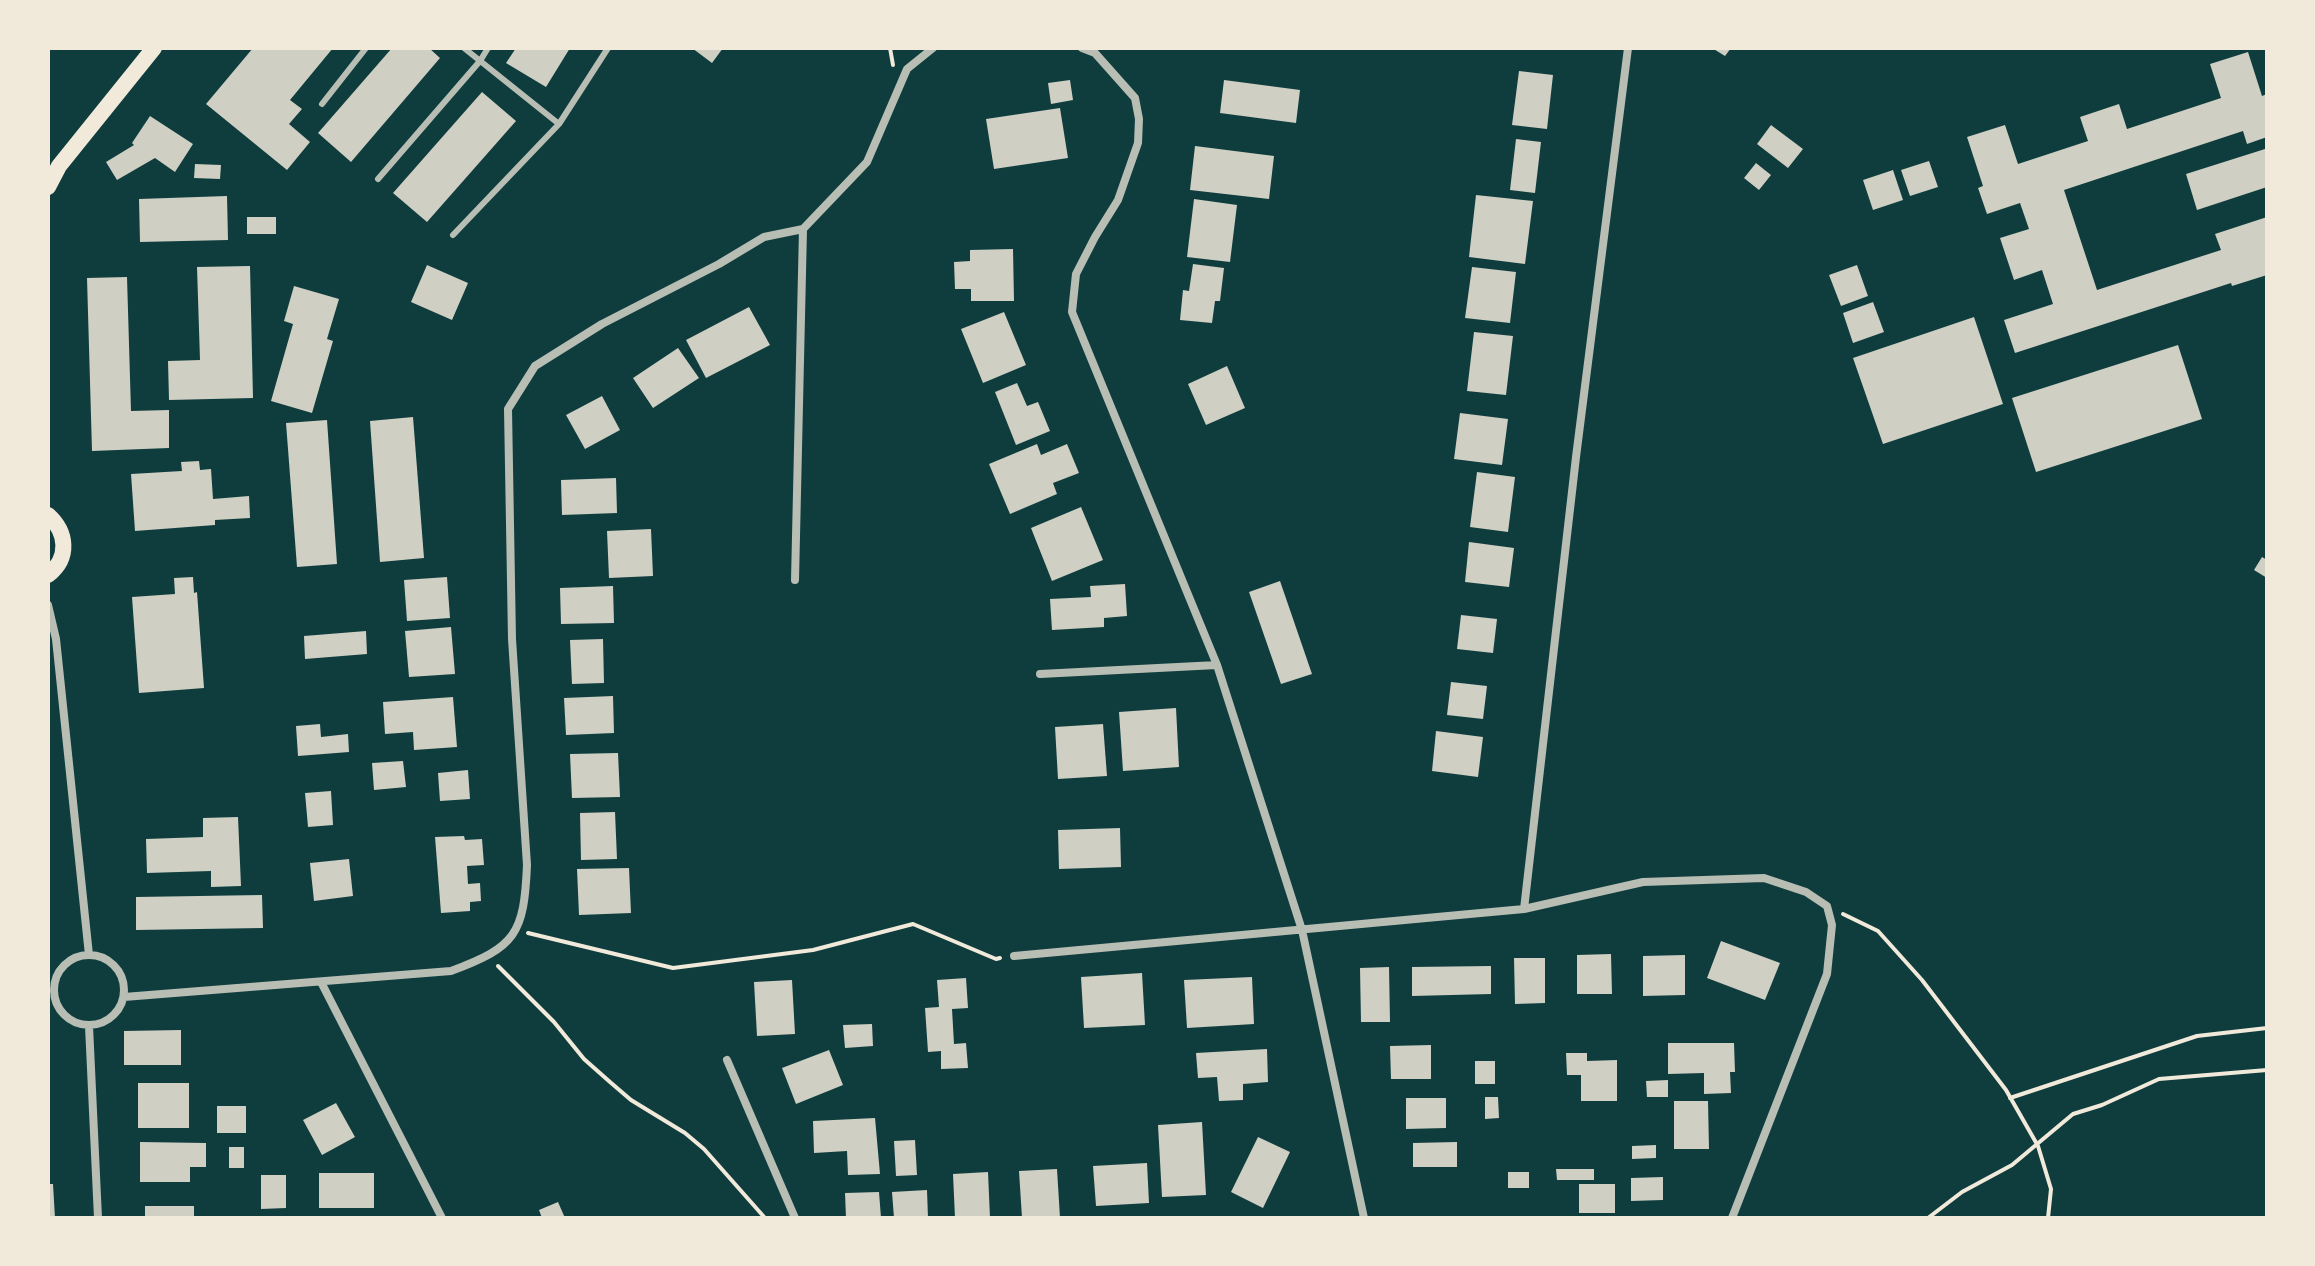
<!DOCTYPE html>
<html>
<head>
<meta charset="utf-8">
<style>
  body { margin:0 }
  #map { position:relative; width:2315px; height:1266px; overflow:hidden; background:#0f3d3e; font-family:"Public Sans",sans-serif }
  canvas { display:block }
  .frame { position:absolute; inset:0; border:50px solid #f1e9da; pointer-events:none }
</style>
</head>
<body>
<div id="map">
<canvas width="2315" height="1266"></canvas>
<div class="frame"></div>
</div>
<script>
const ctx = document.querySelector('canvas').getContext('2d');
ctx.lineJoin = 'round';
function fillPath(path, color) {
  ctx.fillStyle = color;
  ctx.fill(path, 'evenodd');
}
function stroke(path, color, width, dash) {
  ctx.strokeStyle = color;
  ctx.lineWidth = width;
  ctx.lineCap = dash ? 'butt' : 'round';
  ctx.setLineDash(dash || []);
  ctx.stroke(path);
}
const building = new Path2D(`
  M253 48H333L290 100 302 109 289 124 310 142 287 170 206 104Z
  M392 48H429L440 58 351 162 318 133Z
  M516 48H570L546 87 506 63Z
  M692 48H723L712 63Z
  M1712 48H1731L1725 56Z
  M2248 52 2262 96 2267 94V137L2247 144 2243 131 2064 190 2097 290 2221 250 2215 234 2267 217V275L2232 286 2231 283 2015 353 2004 320 2053 304 2042 270 2014 280 2000 238 2029 229 2020 203 1987 214 1978 188 1983 186 1967 137 2005 125 2018 164 2088 141 2080 117 2119 104 2127 129 2221 98 2210 64Z
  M1519 71 1553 75 1547 129 1512 125Z
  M1070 80 1073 100 1051 104 1048 83Z
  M1224 80 1300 90 1296 123 1220 113Z
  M482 92 516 121 427 222 393 193Z
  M1060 108 1068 158 994 169 986 119Z
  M150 116 193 144 175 172 155 158 117 180 106 162 134 145 132 143Z
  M1771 125 1803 149 1788 168 1757 144Z
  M1516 139 1541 142 1535 193 1510 190Z
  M1195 146 1274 156 1269 199 1190 190Z
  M2265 149 2267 187 2197 210 2186 174Z
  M1929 161 1938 187 1910 196 1901 170Z
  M1756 163 1771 175 1759 190 1744 178Z
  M195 164 221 165 220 179 194 178Z
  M1893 170 1903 200 1873 210 1863 180Z
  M1476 195 1533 201 1525 264 1469 257Z
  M227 196 228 240 140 242 139 199Z
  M1194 199 1237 205 1230 262 1187 257Z
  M247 217H276V234H247Z
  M1013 249 1014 301H971V289H955L954 262 970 261V250Z
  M1193 264 1224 268 1220 301H1215L1212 323 1180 320 1183 290 1189 291Z
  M427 265 468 283 452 320 411 302Z
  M1857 265 1868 296 1841 306 1829 275Z
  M250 266 253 398 169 400 168 361 200 360 197 267Z
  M1472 267 1516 272 1510 323 1465 318Z
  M127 277 131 411 169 410V448L92 451 87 278Z
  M294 286 339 299 327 339 333 341 312 413 271 401 293 324 284 321Z
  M1873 302 1884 332 1853 343 1843 313Z
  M749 307 770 345 706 378 686 340Z
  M1004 312 1026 365 983 383 961 329Z
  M1974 317 2003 404 1883 444 1853 358Z
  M1474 332 1513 336 1506 395 1467 391Z
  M2178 345 2202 419 2036 472 2012 398Z
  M678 348 699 378 653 408 633 378Z
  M1227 366 1245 408 1206 425 1188 384Z
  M1017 383 1027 406 1038 402 1050 431 1016 445 995 392Z
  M602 396 620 430 585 449 566 415Z
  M1460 413 1508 419 1502 465 1454 459Z
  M413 417 424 558 380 562 370 421Z
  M327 420 337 564 297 567 286 423Z
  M1037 444 1041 455 1067 444 1079 473 1053 483 1057 494 1010 514 989 464Z
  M199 461 200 470 211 469 213 499 249 496 250 518 215 520V525L135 531 131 474 182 471 181 462Z
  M1477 472 1515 477 1508 532 1470 527Z
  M616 478 617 513 562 515 561 480Z
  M1081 507 1103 560 1052 581 1031 528Z
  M651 529 653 576 609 578 607 531Z
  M1469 542 1514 548 1509 587 1465 582Z
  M2262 557 2267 560V578L2254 570Z
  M193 577 194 593 197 592 204 688 139 693 132 597 175 594 174 578Z
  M447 577 450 618 407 621 404 580Z
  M1280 581 1312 674 1281 684 1249 592Z
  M1125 584 1127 616 1104 618V627L1052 630 1050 599 1091 597 1090 586Z
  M613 586 614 623 561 624 560 588Z
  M1461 615 1497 619 1493 653 1457 649Z
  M451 627 455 674 409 677 405 631Z
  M366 631 367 654 305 659 304 636Z
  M603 639 604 683 572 684 570 640Z
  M1451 682 1487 686 1483 719 1447 715Z
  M613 696 614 733 566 735 564 698Z
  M453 697 457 747 414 750 413 732 385 734 383 702Z
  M1176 708 1179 767 1123 771 1119 712Z
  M320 724 321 737 348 734 349 752 298 756 296 726Z
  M1103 724 1107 776 1058 779 1055 727Z
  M1436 731 1483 737 1478 777 1432 771Z
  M618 753 620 797 572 798 570 754Z
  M403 761 406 787 374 790 372 763Z
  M468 770 470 799 440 801 438 773Z
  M331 791 333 825 308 827 305 793Z
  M615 812 617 859 581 860 580 813Z
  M238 817 241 886 211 887V871L147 873 146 839 203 837V818Z
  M1120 828 1121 867 1059 869 1058 830Z
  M464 836 465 840 482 839 484 865 467 866 468 884 480 883 481 901 470 902V911L441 913 435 837Z
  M349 859 353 896 314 901 310 863Z
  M629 868 631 913 579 915 577 869Z
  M262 895 263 928 136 930V897Z
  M1721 941 1780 963 1765 1000 1707 978Z
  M1611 954 1612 994H1577V955Z
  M1685 955V995L1643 996V956Z
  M1514 958H1545V1003L1515 1004Z
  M1491 966V994L1412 996V967Z
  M1389 967 1390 1022H1361L1360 968Z
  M1142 973 1145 1025 1084 1028 1081 977Z
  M1252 977 1254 1024 1187 1028 1184 980Z
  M966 978 968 1008 952 1009 954 1044 966 1043 968 1068 941 1069V1051L928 1052 925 1008 939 1007 937 980Z
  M792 980 795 1034 757 1036 754 982Z
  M872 1024 873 1046 845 1048 843 1025Z
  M181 1030V1065H124V1031Z
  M1668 1043H1734L1735 1072H1730L1731 1093 1704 1094V1073L1668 1074Z
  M1431 1045V1079H1391L1390 1046Z
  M1267 1049 1268 1082 1243 1084V1100L1219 1101 1217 1077 1198 1078 1196 1053Z
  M829 1050 843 1085 796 1104 782 1068Z
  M1566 1053H1587V1061L1617 1060V1101H1581V1075H1567Z
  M1475 1061H1495V1084H1475Z
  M1668 1080V1097H1647L1646 1081Z
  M138 1083H189V1128H138Z
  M1485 1097H1498L1499 1118 1485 1119Z
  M1406 1098H1446V1128L1406 1129Z
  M1674 1101H1708L1709 1149H1674Z
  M336 1103 355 1137 322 1155 303 1120Z
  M217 1106H246V1133H217Z
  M875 1118 880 1174 848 1175 847 1151 814 1153 813 1121Z
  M1202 1122 1206 1195 1162 1197 1158 1125Z
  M1258 1137 1290 1152 1263 1208 1231 1192Z
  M915 1140 917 1175 896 1176 894 1141Z
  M140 1142 206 1143V1167H190V1182H140Z
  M1457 1142V1167H1413V1143Z
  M1656 1145V1158L1632 1159V1146Z
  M229 1147H244V1168H229Z
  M1147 1163 1149 1203 1096 1206 1093 1166Z
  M1057 1169 1060 1218H1022L1019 1171Z
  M1556 1169H1594V1180H1557Z
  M988 1172 990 1218H955L953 1174Z
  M1508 1172H1529V1188H1508Z
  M319 1173H374V1208H319Z
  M261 1175H286V1208L261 1209Z
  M1663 1177V1200L1631 1201V1178Z
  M48 1184H53L55 1218H48Z
  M1579 1184H1615V1213H1579Z
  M927 1190 928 1218H894L892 1192Z
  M879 1192 881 1218H846L845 1193Z
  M558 1202 565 1218H542L539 1210Z
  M145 1206H194V1218H145Z`);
const path = new Path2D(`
  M890 48 893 65
  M1843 914 1878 931 1922 980 2006 1090 2038 1146 2051 1189 2048 1218
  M528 933 673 968 813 950 913 924 996 959 1000 958
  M498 966 554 1022 584 1059 610 1082 631 1100 685 1133 704 1149 765 1218
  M2010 1098 2197 1036 2267 1028
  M1928 1218 1962 1192 2012 1165 2073 1114 2102 1105 2159 1079 2267 1070`);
const service = new Path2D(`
  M464 48 559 124 608 48
  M322 104 366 48
  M378 179 480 61 488 48
  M453 235 559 124`);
const minor = new Path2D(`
  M1082 48 1095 53 1135 98 1139 119 1138 143 1118 200 1095 237 1076 274 1072 312 1217 665 1302 930 1364 1218
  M795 580 803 229
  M48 605 56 639 89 955
  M1040 674 1217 665
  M1524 909 1576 457 1628 48
  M54 990a35 35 0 1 1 70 0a35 35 0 1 1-70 0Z
  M1014 956 1524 909 1643 882 1764 878 1806 892 1827 906 1832 925 1827 974 1732 1218
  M321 982 442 1218
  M124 997 451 971C516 947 524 934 527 865L512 639 508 409 535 366 602 324 719 264 764 237 803 229 867 162 907 69 933 48
  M89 1026 98 1218
  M727 1060 795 1218`);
const secondary = new Path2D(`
  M48 187 59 166 154 48
  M48 515C67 532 70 558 48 575`);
fillPath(building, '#cfcfc3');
stroke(path, '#f1e9da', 4);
stroke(service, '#b8beb3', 6);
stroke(minor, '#b8beb3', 8);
stroke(secondary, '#f1e9da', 16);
</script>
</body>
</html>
